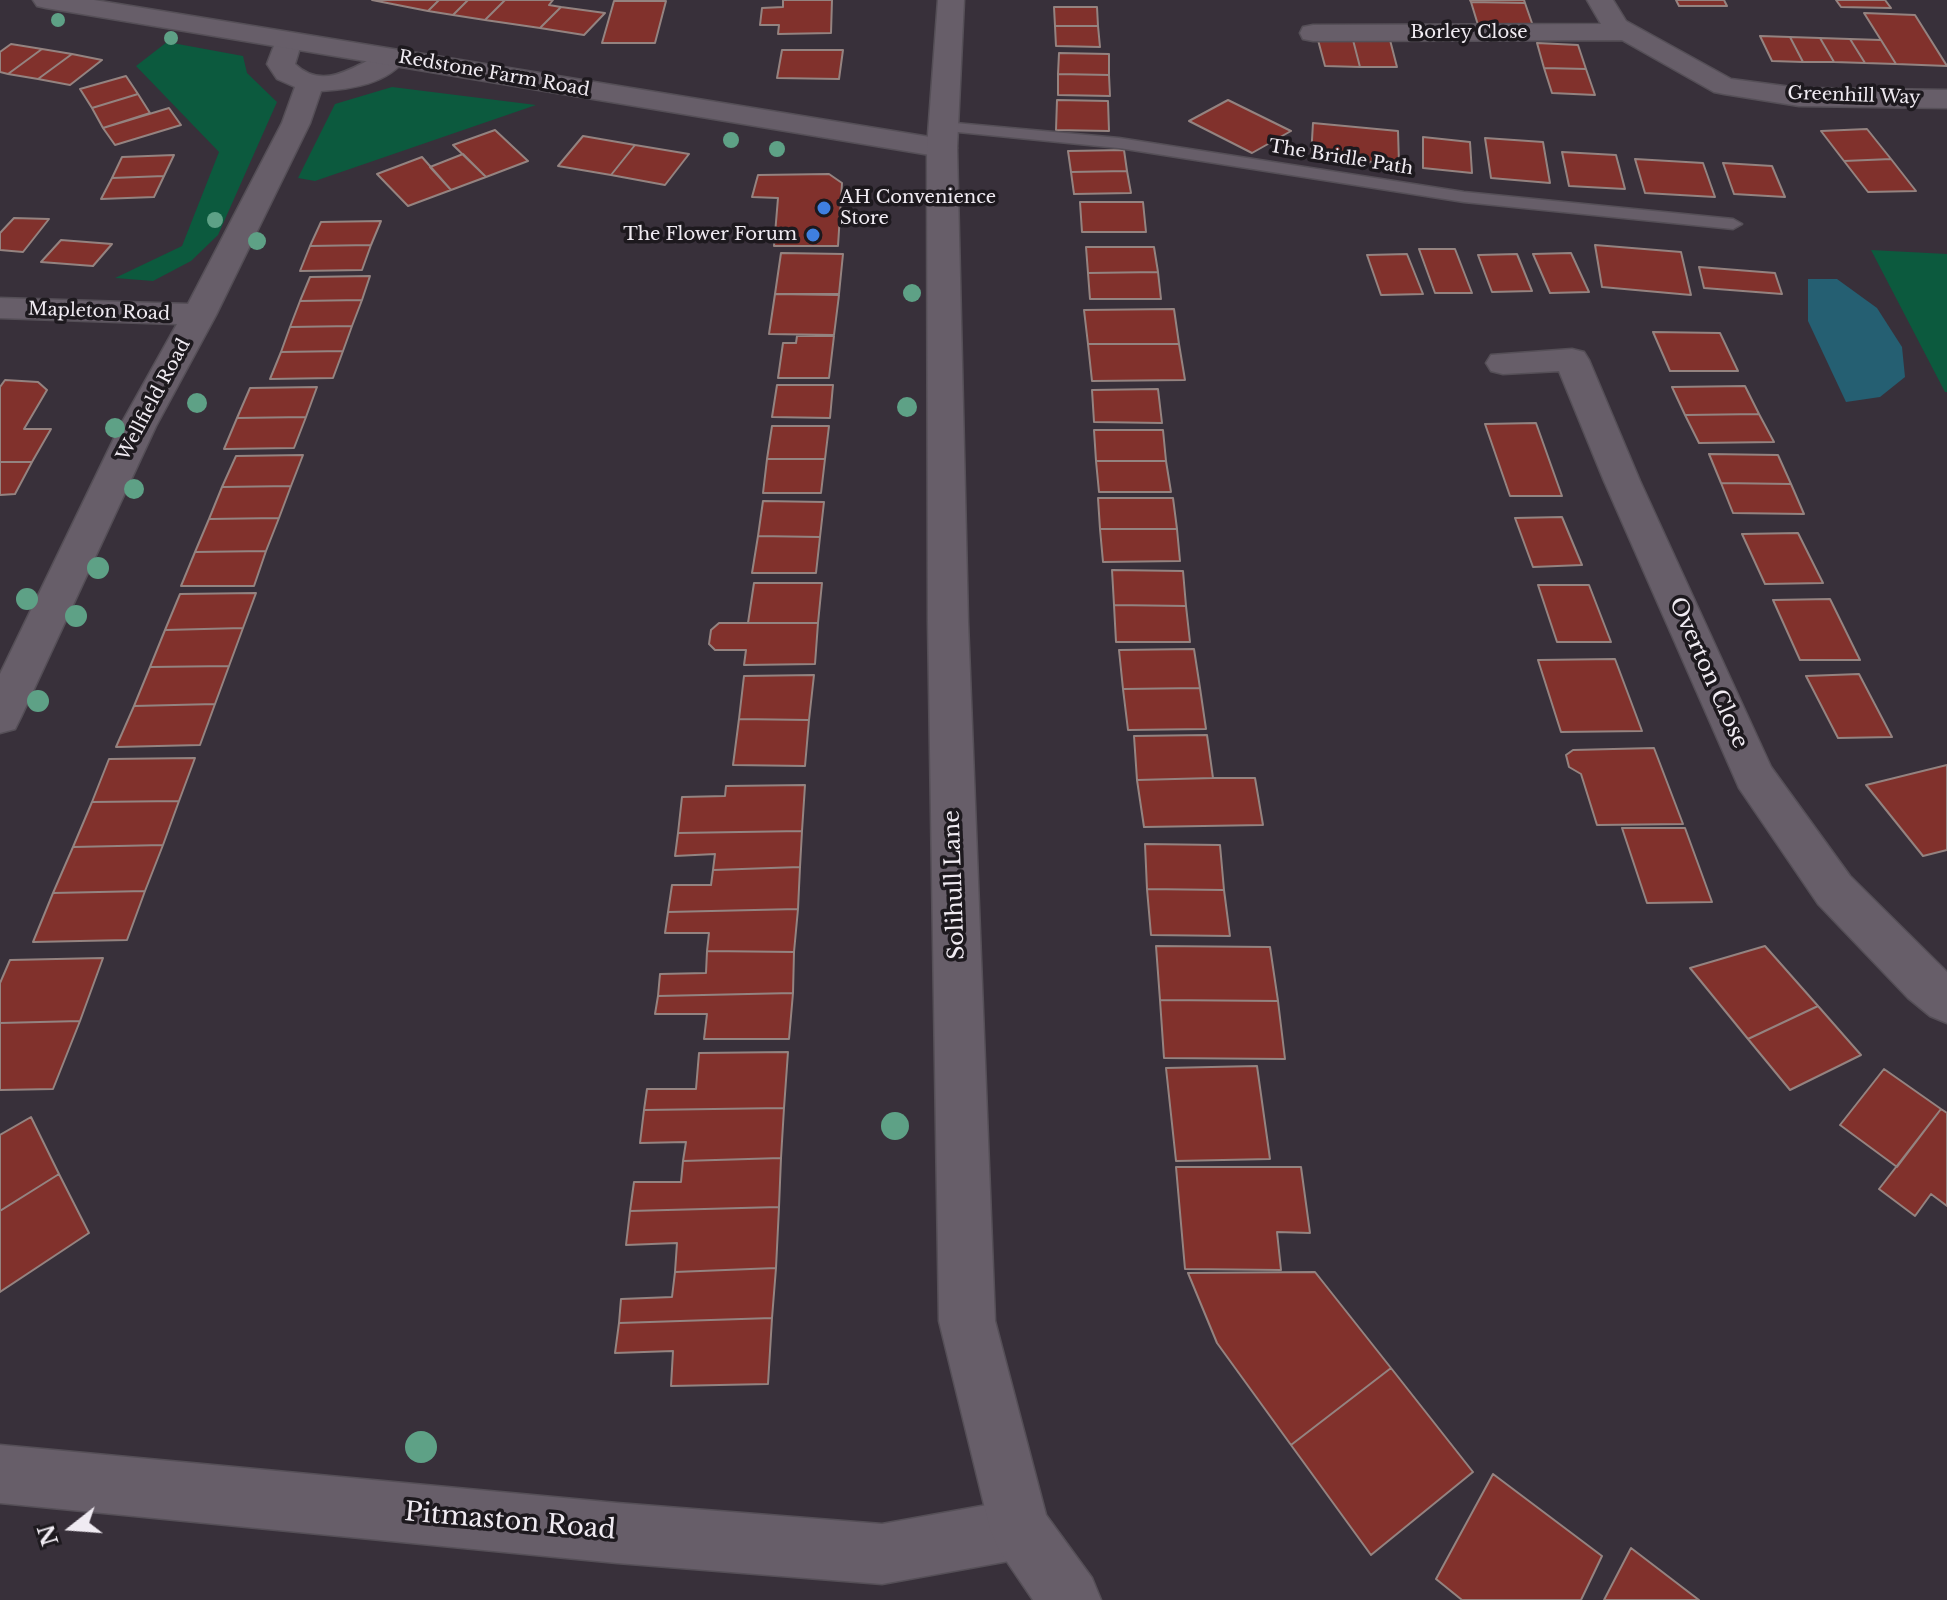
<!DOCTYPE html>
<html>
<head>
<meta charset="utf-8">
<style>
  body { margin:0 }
  #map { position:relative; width:1947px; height:1600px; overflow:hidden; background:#38303a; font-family:"Libre Baskerville",serif }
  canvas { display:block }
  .north { position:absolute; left:32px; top:1488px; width:80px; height:80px; -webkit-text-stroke:6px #1d191e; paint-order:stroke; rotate:253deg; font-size:22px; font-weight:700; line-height:32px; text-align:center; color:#f0ebf2 }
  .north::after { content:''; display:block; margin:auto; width:28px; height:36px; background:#f0ebf2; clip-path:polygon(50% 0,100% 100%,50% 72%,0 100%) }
</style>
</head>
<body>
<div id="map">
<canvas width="1947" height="1600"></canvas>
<div class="north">N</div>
</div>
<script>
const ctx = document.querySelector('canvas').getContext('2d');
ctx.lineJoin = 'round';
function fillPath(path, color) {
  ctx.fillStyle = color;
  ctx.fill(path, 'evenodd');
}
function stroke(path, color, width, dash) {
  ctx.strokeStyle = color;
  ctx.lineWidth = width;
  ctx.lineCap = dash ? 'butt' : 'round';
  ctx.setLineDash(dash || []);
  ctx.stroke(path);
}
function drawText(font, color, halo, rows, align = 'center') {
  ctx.font = font + ' "Libre Baskerville",serif';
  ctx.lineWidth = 7;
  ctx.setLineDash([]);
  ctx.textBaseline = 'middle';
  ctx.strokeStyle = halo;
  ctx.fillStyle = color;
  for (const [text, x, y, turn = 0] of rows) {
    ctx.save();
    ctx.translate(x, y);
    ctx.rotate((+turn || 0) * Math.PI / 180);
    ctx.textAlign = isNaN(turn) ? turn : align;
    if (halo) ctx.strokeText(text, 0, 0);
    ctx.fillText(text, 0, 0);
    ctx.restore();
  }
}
const green = new Path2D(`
  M167 42 243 56 247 73 277 102 218 235 191 261 153 281 115 278 182 246 219 152 136 66Z
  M392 87 536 105 315 181 298 178 335 104Z
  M1871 250 1947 254V392H1945Z`);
const water = new Path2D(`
  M1808 279H1837L1877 308 1902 347 1905 377 1880 397 1846 402 1808 321Z`);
const building = new Path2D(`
  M372 0H439L428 11Z
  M439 0H468L453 15 428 11Z
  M468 0H505L485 20 453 15Z
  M505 0H553L549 5 561 7 540 28 485 20Z
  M783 0H832L831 33 778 34 779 25H760L762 8 783 7Z
  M1470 0H1524L1525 3 1471 2Z
  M1676 0H1724L1727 6H1679Z
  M1836 0H1885L1891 8 1841 7Z
  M614 1H666L655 43H602Z
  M1471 2 1525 3 1533 26 1478 25Z
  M561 7 605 13 584 35 540 28Z
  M1054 7H1097L1098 26H1055Z
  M1864 13 1915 15 1947 66 1896 64Z
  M1055 26H1098L1100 47 1056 46Z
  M1760 36 1790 37 1803 62 1772 61Z
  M1790 37 1820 38 1834 62H1803Z
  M1820 38 1850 39 1865 63 1834 62Z
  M1850 39 1881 40 1896 64 1865 63Z
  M1318 40H1353L1360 67 1325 66Z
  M1353 40H1390L1397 67H1360Z
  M1537 43 1578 45 1586 69 1544 68Z
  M11 44 42 49 8 74 0 72V52Z
  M42 49 72 54 38 79 8 74Z
  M782 50H843L839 79 777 78Z
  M1059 53 1109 54V75L1058 74Z
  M72 54 102 60 70 85 38 79Z
  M1544 68 1586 69 1595 95 1552 93Z
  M1058 74 1109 75 1110 96 1058 95Z
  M126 76 138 94 92 108 80 89Z
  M138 94 150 113 103 128 92 108Z
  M1057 100 1108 101 1109 131 1056 130Z
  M1228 100 1291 131 1252 153 1189 121Z
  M169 108 181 125 115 145 103 128Z
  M1313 123 1398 131 1399 164 1311 157Z
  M1867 129 1891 159 1844 161 1821 131Z
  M495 130 528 161 486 177 453 145Z
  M583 136 635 145 611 175 558 166Z
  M1423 137 1470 142 1472 173 1423 168Z
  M1485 138 1543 142 1550 183 1491 178Z
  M635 145 689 154 665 185 611 175Z
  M1124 150 1127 171 1071 172 1068 151Z
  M1562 152 1616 155 1625 189 1569 186Z
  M463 154 486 177 451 190 430 167Z
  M174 155 164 176 112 178 122 157Z
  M422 157 451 190 408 206 377 174Z
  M1635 159 1703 163 1715 197 1645 193Z
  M1891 159 1916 191 1868 192 1844 161Z
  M1723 163 1772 166 1785 197 1734 194Z
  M1127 171 1131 193 1074 194 1071 172Z
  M829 174 842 183 838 246H774L778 198 752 197 758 175Z
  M164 176 154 197 101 199 112 178Z
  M1080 202H1143L1146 232H1082Z
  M14 218 49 219 23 252 0 250V233Z
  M381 221 371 245 310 246 321 222Z
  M61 240 112 244 93 266 41 262Z
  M371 245 362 270 300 271 310 246Z
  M1595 245 1681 252 1691 295 1602 287Z
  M1086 247H1154L1158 272 1088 273Z
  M1419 249H1455L1472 293H1435Z
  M781 253 843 254 839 294H775Z
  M1571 253 1589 292 1550 293 1533 254Z
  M1407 254 1423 294 1381 295 1367 255Z
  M1517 254 1532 291 1492 292 1478 255Z
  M1699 267 1775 273 1782 294 1704 288Z
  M1158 272 1161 299H1090L1088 273Z
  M370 276 362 300 300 301 310 277Z
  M775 294 839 295 834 335 769 334Z
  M362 300 352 326 290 327 300 301Z
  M1174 309 1179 344H1088L1084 310Z
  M352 326 343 351 281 352 290 327Z
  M1653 332 1720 333 1738 371H1670Z
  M797 336H834L829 378H778L783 343H796Z
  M1088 344H1179L1185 380 1092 381Z
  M343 351 333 378 270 379 281 352Z
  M5 380 38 382 47 390 24 429H51L32 462H0V387Z
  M777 385H833L830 418 772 417Z
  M1745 386 1759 414 1685 415 1672 387Z
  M317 387 306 417 237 418 250 388Z
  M1158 389 1162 423 1094 422 1092 390Z
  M1759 414 1774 442 1699 443 1685 415Z
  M306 417 294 448 224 449 237 418Z
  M1536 423 1562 496H1510L1485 424Z
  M772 426H829L825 459H767Z
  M1094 430H1163L1166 461H1096Z
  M1709 454 1778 455 1791 484 1721 483Z
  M303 455 291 486 222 487 236 456Z
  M767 459H825L821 493H763Z
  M1096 461H1166L1171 492H1099Z
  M0 462H32L15 494 0 495Z
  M1721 483 1791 484 1804 514 1733 513Z
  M291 486 279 518 209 519 222 487Z
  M1098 498H1173L1177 529H1100Z
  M763 501 824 502 820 537 758 536Z
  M1562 517 1582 565 1533 567 1515 518Z
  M279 518 266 551 195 552 209 519Z
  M1100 529H1177L1180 561 1103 562Z
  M1798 533 1823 583 1765 584 1742 534Z
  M758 536 820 537 816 573H752Z
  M266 551 254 586H181L195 552Z
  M1112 570 1183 571 1186 606 1114 605Z
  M754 583H822L818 623H748Z
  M1538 585H1589L1611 642H1557Z
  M256 593 243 628 165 630 180 594Z
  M1830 599 1860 660H1800L1773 600Z
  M1114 605 1186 606 1190 642H1116Z
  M719 623H818L815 664 744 665 746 650H715L709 644 711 630Z
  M243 628 229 666 150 667 165 630Z
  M1194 649 1200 688 1123 689 1119 650Z
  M1615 659 1642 731 1561 732 1538 660Z
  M229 666 215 704 134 706 150 667Z
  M1859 674 1892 737 1838 738 1806 676Z
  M814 675 809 720 739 719 744 676Z
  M1200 688 1206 729 1128 730 1123 689Z
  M215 704 200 745 116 747 134 706Z
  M739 719 809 720 805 766 733 765Z
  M1207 735 1213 778 1137 780 1134 736Z
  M1654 748 1683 824 1597 825 1581 774 1569 767 1566 755 1573 750Z
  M195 758 179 801 92 802 109 759Z
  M1947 765V850L1923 856 1866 785Z
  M1213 778H1255L1263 825 1144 827 1137 780Z
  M805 785 802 831 678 833 682 797 725 796 726 786Z
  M179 801 163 845 73 847 92 802Z
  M1622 828H1685L1712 902 1647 903Z
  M802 831 800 867 713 870 715 854 675 856 678 833Z
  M1145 844 1220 845 1224 890 1147 889Z
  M163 845 145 891 53 893 73 847Z
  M800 867 798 909 668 912 672 885H711L713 870Z
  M1147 889 1224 890 1230 936 1151 935Z
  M145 891 127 940 33 942 53 893Z
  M798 909 794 952 707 951 709 933H665L668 912Z
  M1156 946 1270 947 1278 1001 1160 1000Z
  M1765 946 1818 1006 1748 1039 1690 968Z
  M707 951 794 952 793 993 658 996 660 974 706 973Z
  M103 958 80 1021 0 1023V983L10 960Z
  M793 993 789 1039H704L707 1014H655L658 996Z
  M1160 1000 1278 1001 1285 1059 1164 1058Z
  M1818 1006 1861 1055 1790 1090 1748 1039Z
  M80 1021 53 1089 0 1090V1023Z
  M788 1052 784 1108 644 1110 647 1089H696L699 1053Z
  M1257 1066 1270 1159 1176 1161 1166 1068Z
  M1884 1069 1941 1109 1897 1167 1840 1125Z
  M784 1108 781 1158 683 1161 686 1142 640 1143 644 1110Z
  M1941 1109 1947 1113V1206L1931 1194 1915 1216 1879 1189Z
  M31 1117 59 1174 0 1211V1135Z
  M781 1158 779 1207 630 1211 634 1182H681L683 1161Z
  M1176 1167H1301L1310 1233 1277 1232 1281 1270 1185 1269Z
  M59 1174 89 1233 0 1292V1211Z
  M779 1207 776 1268 675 1272 677 1243 626 1245 630 1211Z
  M776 1268 772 1318 619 1323 621 1299 672 1297 675 1272Z
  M1315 1272 1391 1368 1291 1445 1217 1343 1188 1273Z
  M772 1318 768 1384 671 1386 673 1351 615 1353 619 1323Z
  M1391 1368 1473 1472 1371 1555 1291 1445Z
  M1493 1474 1602 1556 1581 1600H1462L1436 1579Z
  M1631 1548 1699 1600H1604Z`);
const service = new Path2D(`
  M944 122 1119 138 1464 192 1733 219 1742 224 1733 229 1464 202 1119 148 938 130 936 127Z`);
const minor = new Path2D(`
  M1587 0H1613L1626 21 1731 79 1799 88 1947 90V108L1799 106 1724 94 1714 92 1622 40 1313 41 1303 39 1300 33 1303 27 1313 25 1601 24Z
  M288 33 298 35 302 41 295 64C333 100 373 44 403 51L407 57C388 84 352 89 321 91L310 123 216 315 156 426 21 717 15 729 0 733V674L120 426 177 324 0 318V298L188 304 282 123 295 87 277 79 267 64 278 35Z
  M1572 349 1584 352 1589 360 1640 481 1771 767 1850 876 1947 972V1023L1930 1016 1908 998 1818 904 1739 788 1604 481 1559 371 1503 374 1491 371 1486 363 1491 355Z
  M0 1445 617 1503 882 1524 1020 1499 1041 1508 1050 1529 1041 1550 1020 1559 882 1584 617 1563 0 1503Z`);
const tertiary = new Path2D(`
  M33 0H94L942 139 952 142 957 148 952 154 942 157 46 8 37 6Z`);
const secondary = new Path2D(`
  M938 0H964L957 148 968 622 995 1321 1046 1515 1092 1578 1101 1600H1033L999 1550 990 1529 939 1321 928 622 927 148Z`);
const trees = [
  [58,20,7],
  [171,38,7],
  [731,140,8],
  [777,149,8],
  [215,220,8],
  [257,241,9],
  [912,293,9],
  [197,403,10],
  [907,407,10],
  [115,428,10],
  [134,489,10],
  [98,568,11],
  [27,599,11],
  [76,616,11],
  [38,701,11],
  [895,1126,14],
  [421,1447,16]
];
const markers = [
  [824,208,8,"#3f7fe0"],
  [813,235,8,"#3f7fe0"]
];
const farStreetnames = [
  ["Borley Close",1469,33],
  ["Redstone Farm Road",494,74,10],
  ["Greenhill Way",1854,96,2],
  ["The Bridle Path",1341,158,9],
  ["Mapleton Road",99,312,2],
  ["Wellfield Road",154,400,-62]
];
const farPoinames = [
  ["AH Convenience",840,198],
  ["Store",840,219],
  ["The Flower Forum",797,235,"right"]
];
const streetNames = [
  ["Overton Close",1708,673,66],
  ["Solihull Lane",955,885,-92]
];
const nearStreetnames = [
  ["Pitmaston Road",510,1522,5]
];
fillPath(green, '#0c5a3e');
fillPath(water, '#255f72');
fillPath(building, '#81312c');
stroke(building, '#948380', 2);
stroke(service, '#554f57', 3);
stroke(minor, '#554f57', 3);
stroke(tertiary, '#554f57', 3);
stroke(secondary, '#554f57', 3);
fillPath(service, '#675e69');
fillPath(minor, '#675e69');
fillPath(tertiary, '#675e69');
fillPath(secondary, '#675e69');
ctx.fillStyle = '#5ea186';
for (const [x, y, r] of trees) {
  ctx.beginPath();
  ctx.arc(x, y, r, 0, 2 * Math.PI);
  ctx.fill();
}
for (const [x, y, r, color] of markers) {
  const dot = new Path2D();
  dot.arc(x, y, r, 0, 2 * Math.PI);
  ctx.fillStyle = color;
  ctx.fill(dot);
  stroke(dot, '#1d191e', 3);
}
drawText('18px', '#f0ebf2', '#1d191e', farStreetnames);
drawText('18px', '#f0ebf2', '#1d191e', farPoinames, 'left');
drawText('22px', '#f0ebf2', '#1d191e', streetNames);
drawText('26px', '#f0ebf2', '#1d191e', nearStreetnames);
</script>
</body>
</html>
